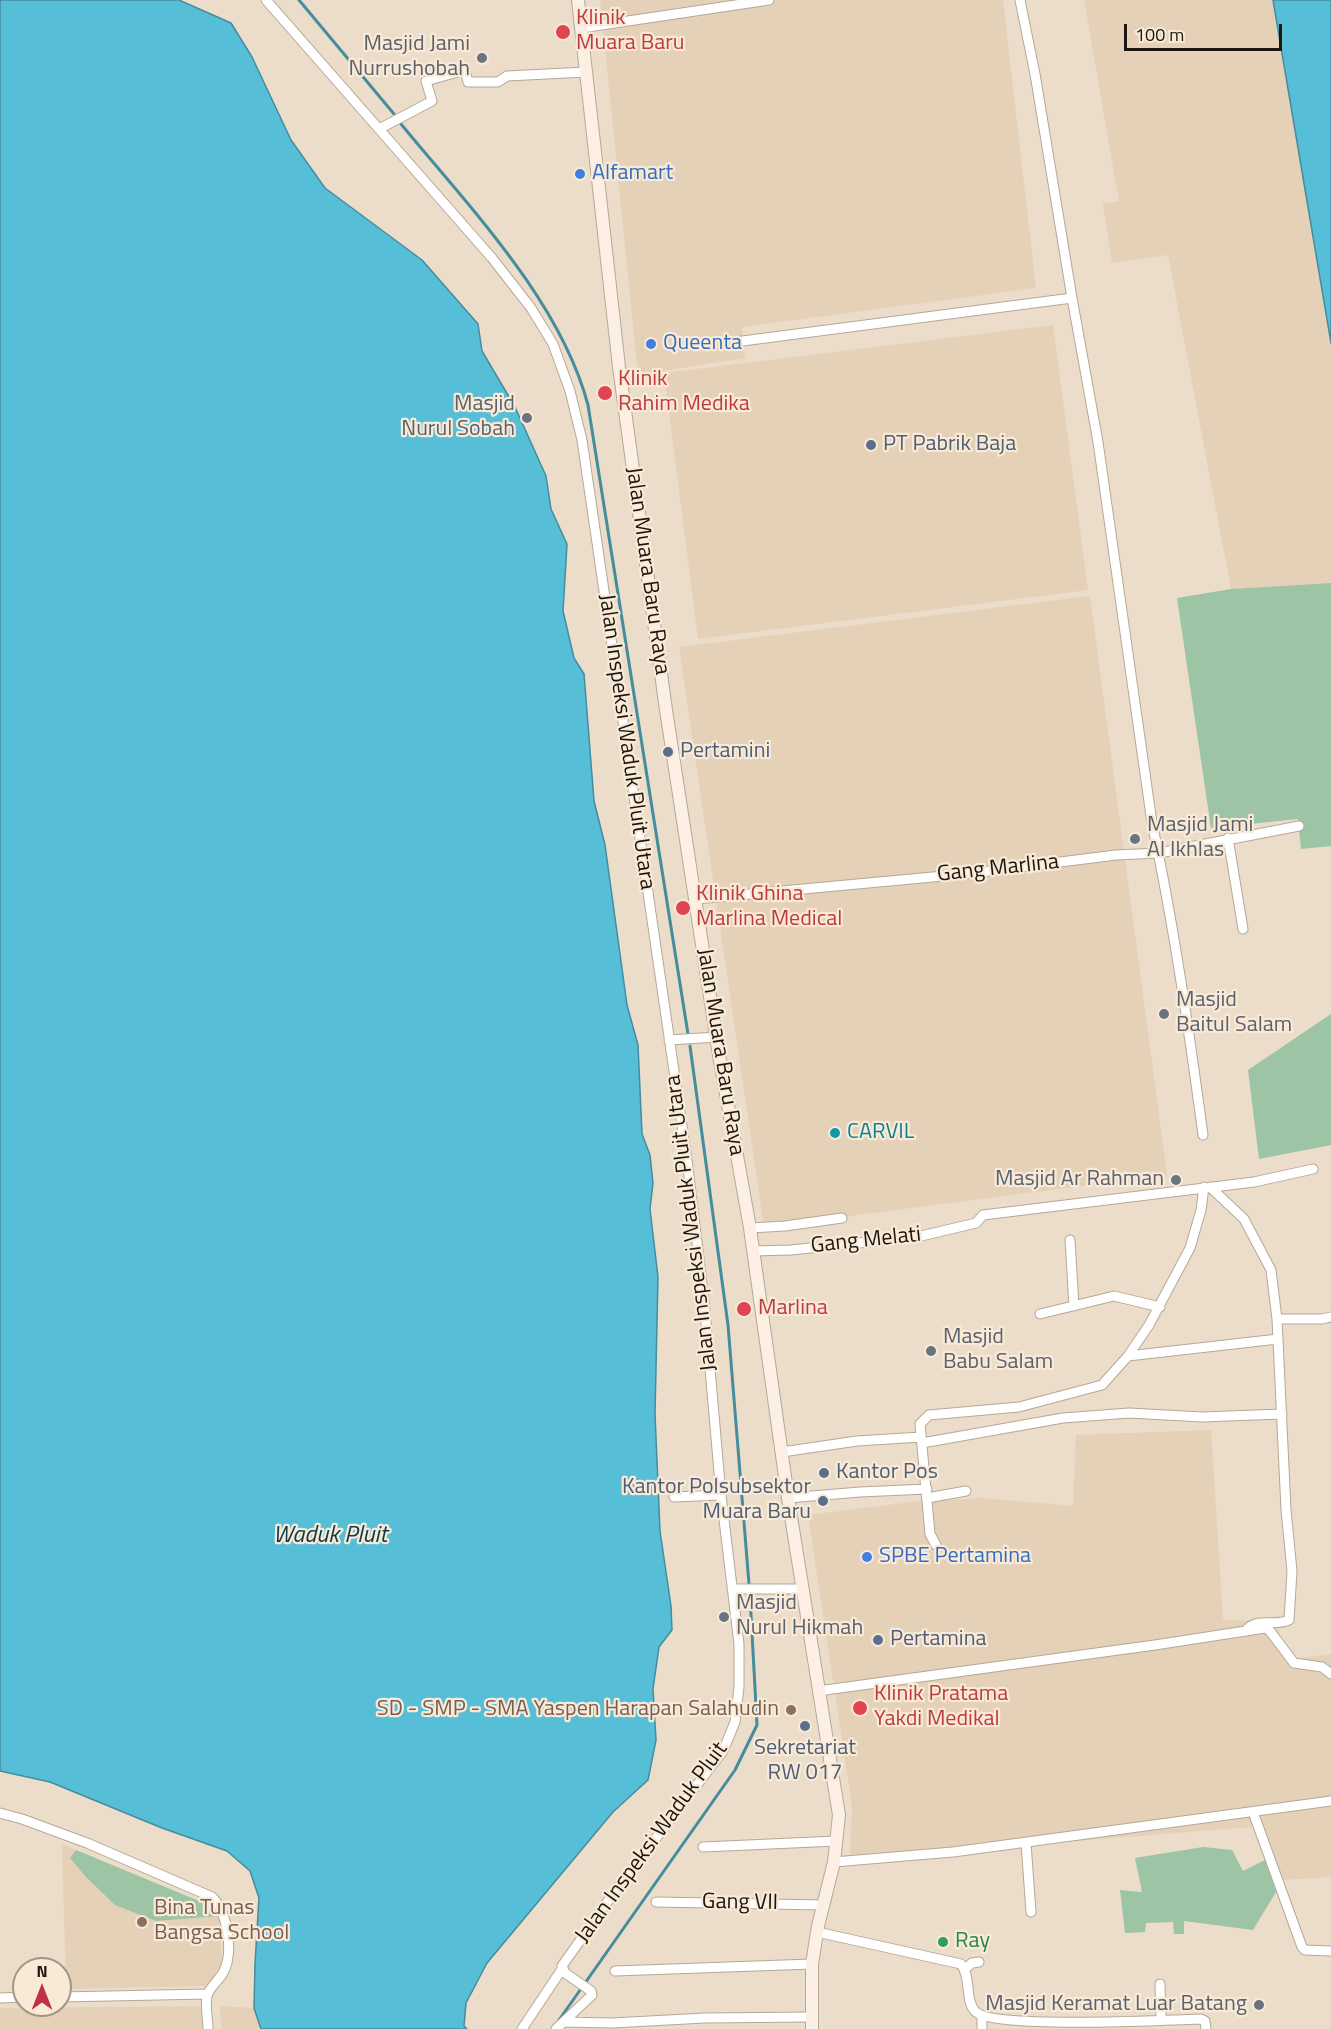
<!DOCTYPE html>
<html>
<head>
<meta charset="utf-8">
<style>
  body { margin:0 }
  #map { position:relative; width:1331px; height:2029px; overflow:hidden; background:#ebddca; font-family:"Titillium Web",sans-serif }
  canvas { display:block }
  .north { position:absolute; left:12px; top:1957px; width:60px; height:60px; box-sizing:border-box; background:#f9ead7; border:2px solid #a09587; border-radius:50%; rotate:0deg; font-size:16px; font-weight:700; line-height:24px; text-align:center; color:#1b160f }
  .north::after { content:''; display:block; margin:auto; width:21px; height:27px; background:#c03046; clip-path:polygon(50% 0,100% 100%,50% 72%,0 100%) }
  .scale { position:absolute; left:1124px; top:24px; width:158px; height:27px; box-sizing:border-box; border:3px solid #1b160f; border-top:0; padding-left:8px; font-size:18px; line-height:21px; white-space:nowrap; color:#1b160f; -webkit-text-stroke:4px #f9ead7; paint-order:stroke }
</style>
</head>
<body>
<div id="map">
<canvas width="1331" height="2029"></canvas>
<div class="north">N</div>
<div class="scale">100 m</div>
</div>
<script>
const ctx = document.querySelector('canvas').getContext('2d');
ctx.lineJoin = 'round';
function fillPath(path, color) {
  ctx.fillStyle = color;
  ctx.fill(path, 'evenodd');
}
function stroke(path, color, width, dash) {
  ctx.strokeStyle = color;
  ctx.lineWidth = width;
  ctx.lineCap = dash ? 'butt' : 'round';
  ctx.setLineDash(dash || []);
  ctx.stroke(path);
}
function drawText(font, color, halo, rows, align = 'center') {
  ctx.font = font + ' "Titillium Web",sans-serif';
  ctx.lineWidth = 4.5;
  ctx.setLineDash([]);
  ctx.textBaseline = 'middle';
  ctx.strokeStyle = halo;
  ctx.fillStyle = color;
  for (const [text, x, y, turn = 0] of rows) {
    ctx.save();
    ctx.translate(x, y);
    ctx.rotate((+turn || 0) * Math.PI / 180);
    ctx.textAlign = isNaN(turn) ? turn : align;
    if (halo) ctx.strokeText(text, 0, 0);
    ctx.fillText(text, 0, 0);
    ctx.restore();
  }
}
const built = new Path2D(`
  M600 0H1003L1036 288 742 327 745 358 638 375Z
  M1084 0H1273L1331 343V583L1231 589 1168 255 1112 263 1103 204 1119 201Z
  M1053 325 1088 590 698 639 664 373Z
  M1090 596 1167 1175 764 1227 679 647Z
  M1211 1430 1223 1620 1273 1621 1292 1659 1331 1654V1877L1280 1880 1263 1826 850 1859 852 1806 808 1515 912 1502 982 1498 1073 1506 1076 1435Z
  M62 1844 206 1904 219 1916 222 1963 208 1986 66 1989Z
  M203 2006 204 2029H0V2008Z
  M219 2006 254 2008 261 2029H222Z`);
const green = new Path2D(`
  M1331 583V846L1301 849 1298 819 1211 828 1177 598 1231 589Z
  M1331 1014V1145L1259 1159 1248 1070Z
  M1203 1847 1232 1850 1243 1871 1265 1860 1276 1892 1253 1930 1184 1921V1934H1174L1173 1922 1146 1923 1145 1932 1125 1933 1120 1890 1142 1892 1135 1858Z
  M76 1850 206 1904 219 1916 156 1921 115 1905 86 1877 70 1858Z`);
const water = new Path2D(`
  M0 0H179L231 23 252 57 291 140 325 188 422 260 478 324 482 351 515 407 546 476 551 509 567 544 563 611 574 658 584 674 594 801 605 845 627 1005 638 1045 642 1134 650 1155 653 1183 650 1209 658 1277 655 1414 660 1531 671 1606 672 1630 659 1647 653 1689 656 1740 648 1780 613 1812 487 1963 466 2003 464 2026 467 2029H261L254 2008 255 1964 259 1898 250 1871 227 1851 162 1828 50 1782 0 1771Z
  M1273 0H1331V343Z`);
const stream = new Path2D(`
  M299 0 394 114
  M401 124C469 207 560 300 588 405L688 1034
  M690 1046 728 1325 749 1584
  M559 2020 735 1770 757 1725 750 1596`);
const street = new Path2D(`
  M266 0 492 258 531 308 553 344 570 391 582 440 687 1160 704 1300 721 1495 739 1644V1687L735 1722 723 1751 613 1894 562 1966 565 1973 591 1991 592 1995 556 2029
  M1020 0 1035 74 1072 298 1098 442 1152 823C1174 926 1189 1031 1203 1135
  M581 28 769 0
  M379 129 432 101 426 81 465 70 468 82H498L507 76 586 72
  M735 342 1072 298
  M1228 838 1243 929
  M696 899 965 874 1116 855 1159 853 1299 826
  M669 1040 717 1037
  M1210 1187 1244 1219 1271 1270 1277 1319 1286 1510 1292 1571 1289 1620C1274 1627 1260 1617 1247 1629
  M750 1228 785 1226 842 1218
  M1070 1240 1074 1306
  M753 1251 791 1250 917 1237 976 1223 983 1215 1254 1182 1313 1169
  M1040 1314 1114 1296 1160 1307
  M1277 1319H1322L1331 1317
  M1128 1356 1278 1339
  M922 1443 1063 1418 1129 1413 1202 1417 1282 1414
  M782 1452 857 1441 921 1437
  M674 1497 721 1495
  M788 1498 860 1492 927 1489
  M927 1498 966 1491
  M936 1545 930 1534 920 1424 929 1415 1019 1407 1102 1385 1128 1356 1149 1325 1190 1248 1201 1210 1204 1187
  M732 1589H803
  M818 1691 1155 1645 1265 1628 1270 1631 1294 1663 1322 1667 1331 1674
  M1253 1812 1302 1947 1305 1950 1331 1951
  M0 1813 22 1819 87 1843 212 1897C228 1913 234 1953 223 1973 219 1980 209 1988 207 1996 205 2006 208 2019 208 2029
  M1026 1843 1031 1912
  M703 1847 837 1841
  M834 1862 953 1852 1331 1801
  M656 1902 823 1905
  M817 1932 961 1964C972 1978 964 2001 976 2012 995 2029 1166 2020 1201 2019L1205 2021 1206 2029
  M965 1969 972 1963 979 1962
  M615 1971 812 1964
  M1160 1984 1161 2020
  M60 1997 207 1994
  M0 1998 24 1997
  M564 2022 612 2023 705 2018 811 2017
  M522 2029 562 1969
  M982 2029V2016`);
const secondary = new Path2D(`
  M578 0 619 367 666 710 719 1055 750 1228 788 1498 839 1815 834 1862 818 1926 812 1964V2029`);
const markers = [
  [563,32,8,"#e0444e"],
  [482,58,6,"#6b7280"],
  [580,174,6,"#3f7fe0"],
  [651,344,6,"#3f7fe0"],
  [605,393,8,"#e0444e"],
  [527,418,6,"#6b7280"],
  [871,445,6,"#5c6f8a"],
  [668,752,6,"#5c6f8a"],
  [1135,839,6,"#6b7280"],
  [683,908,8,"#e0444e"],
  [1164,1014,6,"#6b7280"],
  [835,1133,6,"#0f9aa8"],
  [1176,1180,6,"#6b7280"],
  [744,1309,8,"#e0444e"],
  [931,1351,6,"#6b7280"],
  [824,1473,6,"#5c6f8a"],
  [823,1501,6,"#5c6f8a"],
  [867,1557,6,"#3f7fe0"],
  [724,1617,6,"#6b7280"],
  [878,1640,6,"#5c6f8a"],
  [860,1708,8,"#e0444e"],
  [791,1710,6,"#8d6e63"],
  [805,1726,6,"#5c6f8a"],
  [142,1922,6,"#8d6e63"],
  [943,1942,6,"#2e9e5b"],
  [1259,2005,6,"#6b7280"]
];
const healthNames = [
  ["Klinik",576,19],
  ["Muara Baru",576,44],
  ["Klinik",618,380],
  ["Rahim Medika",618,405],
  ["Klinik Ghina",696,895],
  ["Marlina Medical",696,920],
  ["Marlina",758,1309],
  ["Klinik Pratama",874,1695],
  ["Yakdi Medikal",874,1720]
];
const worshipNames = [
  ["Masjid Jami",470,45],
  ["Nurrushobah",470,70],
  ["Masjid",515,405],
  ["Nurul Sobah",515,430],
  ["Masjid Jami",1147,826,"left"],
  ["Al Ikhlas",1147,851,"left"],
  ["Masjid",1176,1001,"left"],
  ["Baitul Salam",1176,1026,"left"],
  ["Masjid Ar Rahman",1164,1180],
  ["Masjid",943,1338,"left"],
  ["Babu Salam",943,1363,"left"],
  ["Masjid",736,1604,"left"],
  ["Nurul Hikmah",736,1629,"left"],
  ["Masjid Keramat Luar Batang",1247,2005]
];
const shopNames = [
  ["Alfamart",592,174],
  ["Queenta",663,344],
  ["SPBE Pertamina",879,1557]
];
const serviceNames = [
  ["PT Pabrik Baja",883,445],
  ["Pertamini",680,752],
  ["Kantor Pos",836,1473],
  ["Kantor Polsubsektor",811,1488,"right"],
  ["Muara Baru",811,1513,"right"],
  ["Pertamina",890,1640],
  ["Sekretariat",805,1749,"center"],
  ["RW 017",805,1774,"center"]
];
const streetNames = [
  ["Jalan Muara Baru Raya",647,571,82],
  ["Jalan Inspeksi Waduk Pluit Utara",626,742,82],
  ["Gang Marlina",998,869,-6],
  ["Jalan Muara Baru Raya",720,1052,81],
  ["Jalan Inspeksi Waduk Pluit Utara",692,1223,-97],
  ["Gang Melati",866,1241,-6],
  ["Jalan Inspeksi Waduk Pluit",652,1843,-54],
  ["Gang VII",740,1903,1]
];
const cultureNames = [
  ["CARVIL",847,1133]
];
const educationNames = [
  ["SD - SMP - SMA Yaspen Harapan Salahudin",779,1710],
  ["Bina Tunas",154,1909,"left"],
  ["Bangsa School",154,1934,"left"]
];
const leisureNames = [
  ["Ray",955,1942]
];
const waterNames = [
  ["Waduk Pluit",330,1536]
];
fillPath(built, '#e4d1b7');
fillPath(green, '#9cc4a5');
fillPath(water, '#57bed8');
stroke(water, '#458c9c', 1.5);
stroke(stream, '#458c9c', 3);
stroke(street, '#b6a896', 11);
stroke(secondary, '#b6a896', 14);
stroke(street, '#fff', 9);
stroke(secondary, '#fcf0e4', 12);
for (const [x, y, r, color] of markers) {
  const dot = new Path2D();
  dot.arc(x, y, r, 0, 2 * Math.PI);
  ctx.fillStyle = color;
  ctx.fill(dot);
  stroke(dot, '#f9ead7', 2);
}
drawText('22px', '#be3a42', '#f9ead7', healthNames, 'left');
drawText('22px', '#5b616d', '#f9ead7', worshipNames, 'right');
drawText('22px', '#366cbe', '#f9ead7', shopNames, 'left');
drawText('22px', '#4e5e75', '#f9ead7', serviceNames, 'left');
drawText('22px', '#1b160f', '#f9ead7', streetNames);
drawText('22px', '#0d838f', '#f9ead7', cultureNames, 'left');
drawText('22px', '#785e54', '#f9ead7', educationNames, 'right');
drawText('22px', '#27864d', '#f9ead7', leisureNames, 'left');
drawText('italic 24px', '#0b3b47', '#f9ead7', waterNames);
</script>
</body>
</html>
